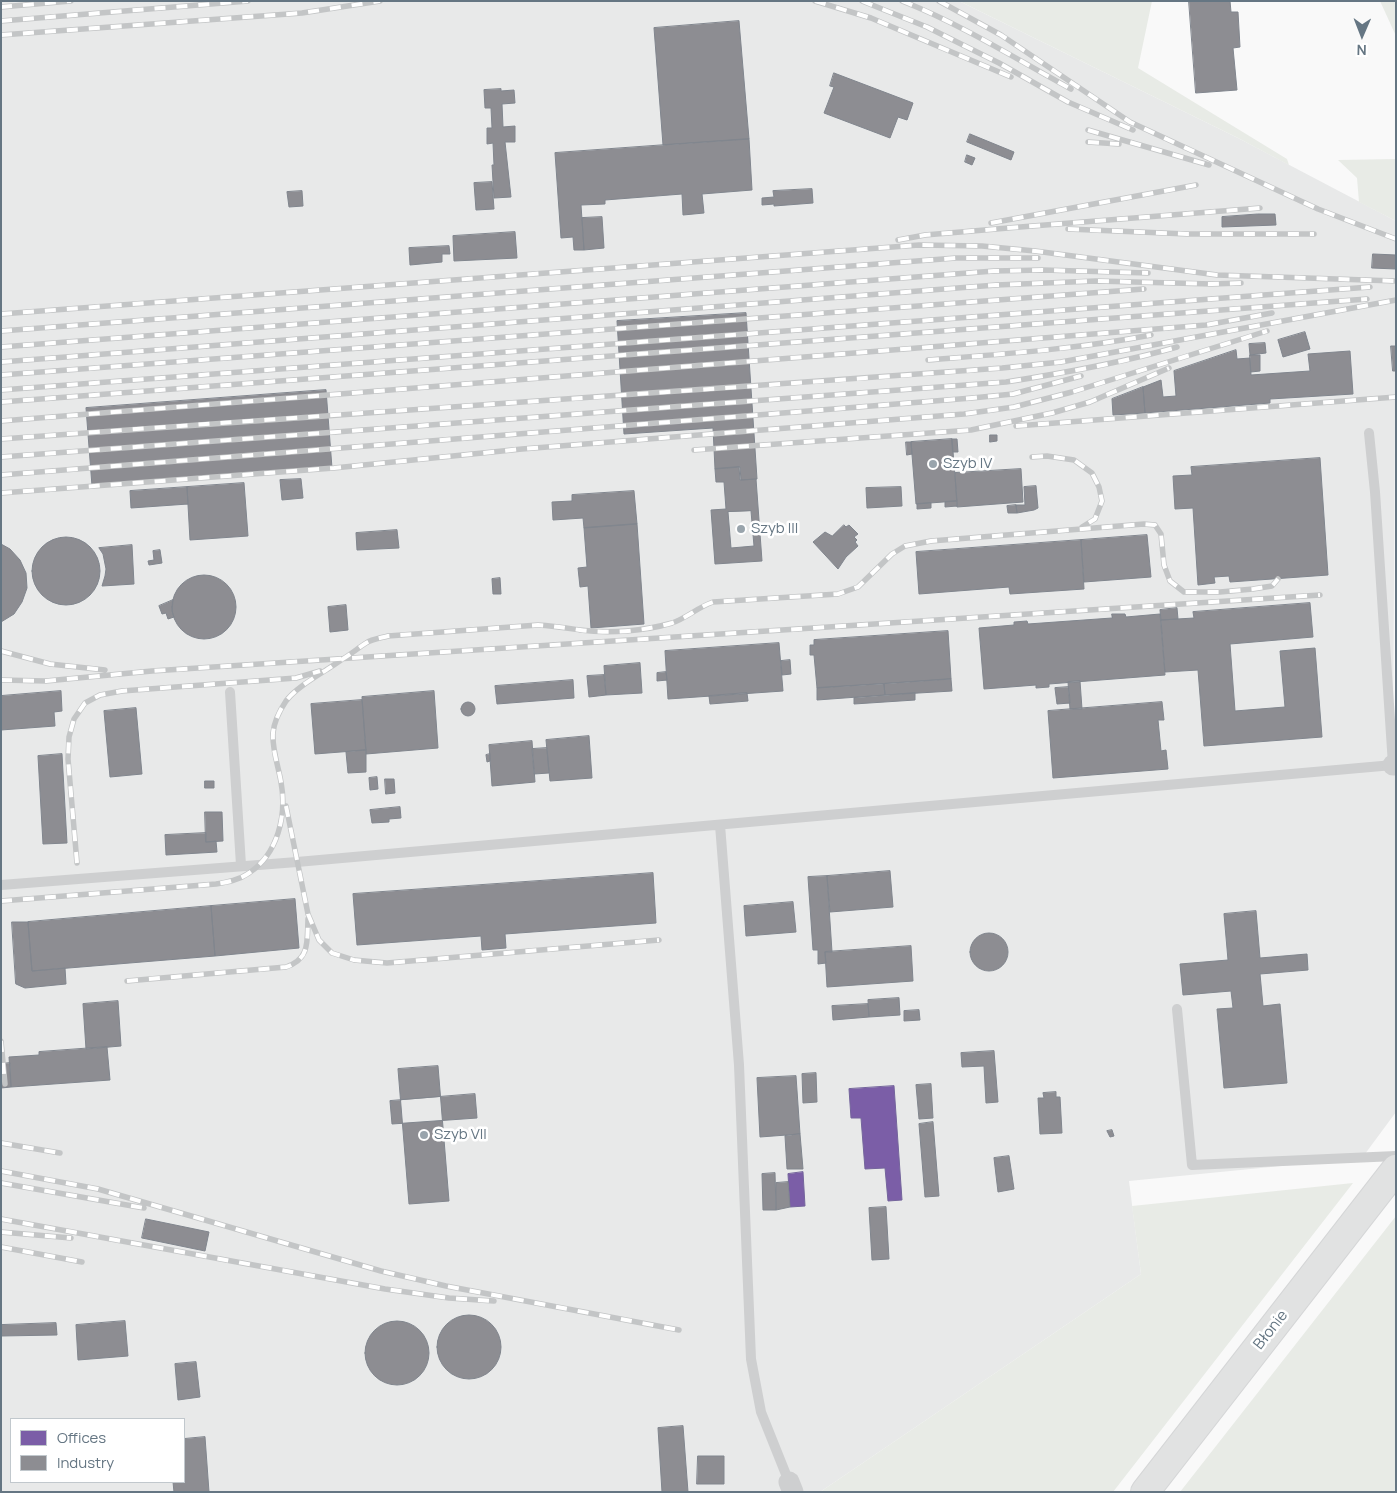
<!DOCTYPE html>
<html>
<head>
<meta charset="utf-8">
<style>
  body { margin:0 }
  #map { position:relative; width:1397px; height:1493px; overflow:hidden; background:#f9f9f9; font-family:Manrope,sans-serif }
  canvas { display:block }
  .frame { position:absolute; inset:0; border:2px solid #657683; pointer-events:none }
  .legend { position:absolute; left:10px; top:1418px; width:175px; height:65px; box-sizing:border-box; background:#fff; border:1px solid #c1c8cd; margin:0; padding:6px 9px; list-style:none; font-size:15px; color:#657683 }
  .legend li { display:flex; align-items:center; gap:10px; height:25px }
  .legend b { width:25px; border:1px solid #c1c8cd }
  .north { position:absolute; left:1337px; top:10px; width:50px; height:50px; -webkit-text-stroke:4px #fff; paint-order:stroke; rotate:181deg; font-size:14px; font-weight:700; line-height:20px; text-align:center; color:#657683 }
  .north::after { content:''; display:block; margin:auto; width:18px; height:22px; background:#657683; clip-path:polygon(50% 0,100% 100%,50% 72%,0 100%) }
</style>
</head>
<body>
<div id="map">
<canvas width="1397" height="1493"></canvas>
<div class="frame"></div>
<ul class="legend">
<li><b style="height:14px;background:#7b5ea7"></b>Offices</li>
<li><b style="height:14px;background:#8d8d92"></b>Industry</li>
</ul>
<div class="north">N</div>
</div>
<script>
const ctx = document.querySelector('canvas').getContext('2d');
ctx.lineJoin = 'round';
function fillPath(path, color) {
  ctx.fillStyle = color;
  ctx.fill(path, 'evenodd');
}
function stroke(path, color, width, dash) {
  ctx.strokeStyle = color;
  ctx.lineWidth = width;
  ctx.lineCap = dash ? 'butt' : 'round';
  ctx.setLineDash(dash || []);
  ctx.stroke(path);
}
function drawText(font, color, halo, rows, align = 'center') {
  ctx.font = font + ' Manrope,sans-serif';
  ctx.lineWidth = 5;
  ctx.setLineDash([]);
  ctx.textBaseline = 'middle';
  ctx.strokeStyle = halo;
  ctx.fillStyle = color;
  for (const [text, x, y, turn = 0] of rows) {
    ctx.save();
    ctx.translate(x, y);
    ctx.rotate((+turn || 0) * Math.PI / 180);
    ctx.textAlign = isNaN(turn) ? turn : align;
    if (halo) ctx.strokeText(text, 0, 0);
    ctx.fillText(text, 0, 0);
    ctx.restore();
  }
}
const built = new Path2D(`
  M1 1H959L1238 138 1396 221 1393 764 1396 765V1112L1362 1158 1129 1181 1141 1274 820 1492H1ZM11 1419H184V1482H11Z`);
const green = new Path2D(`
  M959 1H1152L1138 68 1287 159 1289 165 1238 138Z
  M1380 1H1396V36Z
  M1396 159V221L1359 202 1357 178 1338 160Z
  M1353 1183 1113 1492H820L1141 1274 1132 1206Z
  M1396 1216V1492H1180Z`);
const offices = new Path2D(`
  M894 1086 902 1200 888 1201 885 1168 865 1169 861 1118H851L849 1089Z
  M803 1172 805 1206 790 1207 788 1174Z`);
const industry = new Path2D(`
  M1189 1H1230L1231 12H1238L1240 47 1233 48 1237 90 1196 93Z
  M739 21 749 139 663 145 654 28Z
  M834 73 913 103 907 120 898 117 890 138 824 113 834 87 830 86Z
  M501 89V91L514 90 515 103 502 104 503 127 515 126V142H505L511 197 494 198 492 165H494L493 143 487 144V128H492L491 108H485L484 90Z
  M970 134 1014 152 1011 160 967 142Z
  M749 139 752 190 702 194 704 213 683 215 682 194 605 200V204L581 205 584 250H574L573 237 561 238 555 153Z
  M967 155 975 158 972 165 965 162Z
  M492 182 494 209 476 210 474 183Z
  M812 189 813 203 774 206V204L762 205V198L774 197 773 191Z
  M302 191 303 206 289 207 287 192Z
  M1258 214H1275L1276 225 1222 227V217Z
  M602 217 604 248 584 250 582 218Z
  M515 232 517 258 454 261 453 236Z
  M449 246 450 254H442V262L410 265 409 248Z
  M1373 254 1396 255V269L1372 268Z
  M746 313 757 479 741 480 740 467 715 469 713 428 624 434 617 321Z
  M1305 332 1310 349 1283 357 1278 340Z
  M1265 343 1266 353 1250 355 1249 344Z
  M1391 346H1396V371H1393Z
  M1236 350 1237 359 1250 358 1251 375 1310 371 1308 354 1350 351 1353 394 1270 399V403L1145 413 1143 387 1161 380 1163 397 1176 396 1174 371Z
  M1250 355H1260V371L1251 372Z
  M1143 387 1145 413 1113 415 1112 399Z
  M326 390 332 468 92 486 86 408Z
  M990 435H997V441L990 442Z
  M952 439H957L958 452H953Z
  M952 439 957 501 916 504 911 442Z
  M906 442H911L912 454 907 455Z
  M1320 458 1328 575 1230 582 1229 576 1214 577 1215 583 1198 585 1193 508 1175 509 1173 476 1192 475 1191 467Z
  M739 467 740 480 756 479 762 561 715 564 711 510 726 509 724 482H716L715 469Z
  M1021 469 1023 502 957 507 955 473Z
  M301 479 303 498 282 500 280 480Z
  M244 483 248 536 190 540 187 487Z
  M1036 486 1038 508 1034 510 1017 513 1016 505H1025L1024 487Z
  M187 487 188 504 131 508 130 491Z
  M901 487 902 506 867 508 866 488Z
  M634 491 637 524 584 528 583 518 553 520 552 502 572 501V495Z
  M957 501V506L945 507V502Z
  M931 503V508L917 509V504Z
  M1016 505 1017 513H1008L1007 506Z
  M751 511 754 546 731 548 728 512Z
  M637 524 644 624 591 628 588 586 580 587 578 568 587 567 584 528Z
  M844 525 846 527 849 525 858 534 854 537 857 540 855 542 858 546 846 557 838 569 813 542 825 532 832 536Z
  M397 530 399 548 357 550 356 533Z
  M1147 535 1151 577 1084 582 1081 540Z
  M32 571a34 34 0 1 1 68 0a34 34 0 1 1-68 0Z
  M1081 540 1084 589 1010 594 1009 587 919 594 916 552Z
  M1 544 10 549 20 560 26 573 27 588 22 602 14 614 1 622Z
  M132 545 134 584 102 586 105 576 106 569 103 554 99 548Z
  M160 550 162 563 149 565 148 561 154 560 153 551Z
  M172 607a32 32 0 1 1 64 0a32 32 0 1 1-64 0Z
  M500 578 501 594H493L492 579Z
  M173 600 172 611 174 617 168 619 166 613 162 614 159 606Z
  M1310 603 1313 637 1230 644 1235 711 1285 707 1280 651 1315 648 1322 737 1204 746 1198 670 1165 672 1161 620 1194 618 1193 612Z
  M346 605 348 630 330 632 328 607Z
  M1177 608 1178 619 1161 620 1160 610Z
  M1112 614H1125L1126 617 1160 614 1165 675 1049 684V687L1036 688V685L984 689 979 628 1014 625V622L1027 621 1028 624 1112 618Z
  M948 631 951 679 817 688 814 655H810V645H814V640Z
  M779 643 783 691 668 699 665 651Z
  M790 660 791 674 782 675 781 661Z
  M640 663 642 693 606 695 604 666Z
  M666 672 667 680 657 681V673Z
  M604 675 606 695 589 697 587 676Z
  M951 679 952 691 885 695 884 684Z
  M573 680 574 698 497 704 495 686Z
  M1080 681 1082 709H1070L1068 682Z
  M884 684 885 695 817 700V688Z
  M1069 687 1070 703 1057 704 1055 688Z
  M61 691 62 711 54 712 55 726 1 730V696Z
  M434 691 438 748 366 754 362 697Z
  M747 693 748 701 710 704 709 696Z
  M915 693V700L854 704V698Z
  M362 700 366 750 315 754 311 704Z
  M1162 702 1164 720H1158L1161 751 1166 750 1168 769 1053 778 1048 711Z
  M461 709a7 7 0 1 1 14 0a7 7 0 1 1-14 0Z
  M136 708 142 774 110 777 104 711Z
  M589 736 592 778 550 781 546 740Z
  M532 741 535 782 492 786 489 745Z
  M547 748 549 773 534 774 532 749Z
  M366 750V772L348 773 346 752Z
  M62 754 67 843 43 844 38 756Z
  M490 754V761L487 762 486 755Z
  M377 777 378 789 370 790 369 778Z
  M385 779H394L395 793 386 794Z
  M205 781H214V788H205Z
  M400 807 401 818 389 819V822L372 823 370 810Z
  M205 812H222L223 841 206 842Z
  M206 833V842L216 841 217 852 166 855 165 835Z
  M890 871 893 907 830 912 827 876Z
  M653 873 656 923 505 934 506 948 482 950 481 936 357 945 353 894Z
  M827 876 832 952H825L826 963 818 964V950H813L808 877Z
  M295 899 299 948 215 956 211 906Z
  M793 902 796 932 746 936 744 906Z
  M211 906 215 956 32 971 28 922Z
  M1256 911 1260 958 1307 954 1308 970 1260 974 1263 1006 1280 1004 1287 1083 1224 1088 1217 1009 1233 1008 1231 991 1183 995 1180 964 1228 960 1224 914Z
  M12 922H28L32 971 65 968 66 984 25 988 16 984Z
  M970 952a19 19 0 1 1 38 0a19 19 0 1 1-38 0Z
  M911 946 913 981 827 987 825 952Z
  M899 998 900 1015 869 1017 868 1000Z
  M118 1001 121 1046 86 1049 83 1004Z
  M868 1004 869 1017 833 1020 832 1006Z
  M919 1010 920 1020 904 1021V1011Z
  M107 1047 110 1080 11 1087 9 1057 39 1055V1052Z
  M994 1051 998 1102 986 1103 984 1066 962 1067 961 1053Z
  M10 1063 11 1087 1 1088V1064Z
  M438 1066 449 1201 409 1204 398 1069Z
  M816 1073 817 1102 803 1103 802 1074Z
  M796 1076 800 1134 760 1137 757 1078Z
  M931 1084 933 1118 919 1119 916 1085Z
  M1056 1092V1097H1060L1062 1133 1040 1134 1038 1098H1044L1043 1093Z
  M475 1094 477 1118 392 1124 390 1101Z
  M933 1122 939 1196 925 1197 919 1124Z
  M1112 1130 1114 1136 1110 1137 1107 1131Z
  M800 1134 803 1169H787L785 1136Z
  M1009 1156 1014 1189 998 1192 994 1158Z
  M775 1173 776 1210H763L762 1174Z
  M788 1182 790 1207 776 1210V1183Z
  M886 1207 889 1259 872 1260 869 1208Z
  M146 1219 209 1232 205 1251 142 1238Z
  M437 1347a32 32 0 1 1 64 0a32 32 0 1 1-64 0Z
  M125 1321 128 1356 78 1360 76 1325Z
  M365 1353a32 32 0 1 1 64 0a32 32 0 1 1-64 0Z
  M56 1323 57 1335 1 1336V1325Z
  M196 1362 200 1397 178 1400 175 1364Z
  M683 1426 688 1492H662L658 1428Z
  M205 1437 209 1492H174L173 1482H184V1439Z
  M698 1456H724V1484H697Z`);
const lane = new Path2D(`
  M230 692 241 865
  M720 825 739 1065 751 1359 761 1412 789 1482
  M1 885 297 862 1393 765 1375 492 1369 433
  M1177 1009 1192 1165 1396 1156`);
const street = new Path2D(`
  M1393 765H1396
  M789 1482 793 1492`);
const secondary = new Path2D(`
  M1145 1492 1396 1169`);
const rail = new Path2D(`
  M815 1 871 18 1011 77
  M862 1 927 27 999 63 1068 102 1133 130
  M902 1C961 24 1016 59 1071 89
  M939 1 1001 35 1130 122 1318 209 1396 239
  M1 7 71 1
  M1 21 248 1
  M1 35 302 13 380 1
  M1088 130 1209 165
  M1088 142 1119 144
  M991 223 1196 185
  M1068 229 1187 234H1314
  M898 240 925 235 1020 227 1260 208
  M1 314 919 245 982 246 1035 251 1217 275 1396 281
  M1 331 956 258H1038
  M1 347 994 271 1043 270 1148 273
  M928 360C1003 354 1078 349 1151 335
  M1 362 996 285 1096 281 1212 284 1241 283
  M1 375 1144 289
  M1 390 1370 287
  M1 402 1367 299
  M1 421 1206 325 1272 313
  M1016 426 1396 397
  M1 439C335 414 668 393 1002 368L1061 362 1396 300
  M694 450 971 430 1052 413 1090 402 1169 368
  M1 457 1006 382C1064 373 1121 363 1177 347
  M1032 457 1047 456 1074 460 1092 473 1099 487 1102 501 1095 519 1082 527
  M1 475 972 398 1013 394 1081 376
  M1 493 334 468 522 449 964 414 1014 407 1072 392 1267 331
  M1 651 50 664 105 670
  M1 680 46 681 152 671 1320 595
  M286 806 308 914 319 940 332 953 354 960 387 963 659 940
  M77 863 68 759 69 737 74 719 85 703 100 695 122 691 296 678 320 671
  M1 901 216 884C228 882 239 880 249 873 278 854 287 815 281 782 278 765 272 749 273 733 274 722 280 710 286 701 298 685 325 672 341 660 350 655 358 648 366 643 372 639 381 638 388 636L538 625C553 626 566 628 580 630 610 634 644 631 672 623 687 618 698 607 713 602L838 594 858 587 892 554 905 546 931 541 1144 524 1155 525 1161 534 1164 565 1170 581 1184 592H1220L1253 589 1272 586 1278 579
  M127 981 286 967C310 959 307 942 308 919
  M1 1041 5 1084
  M1 1143 60 1153
  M1 1171 98 1189 381 1271 446 1286 679 1330
  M1 1183 144 1208
  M1 1219 385 1289 449 1298 494 1301
  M1 1232 71 1238
  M1 1247 82 1262`);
const markers = [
  [933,464,5,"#99a4ac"],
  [741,529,5,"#99a4ac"],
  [424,1135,5,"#99a4ac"]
];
const poiNames = [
  ["Szyb IV",943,464],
  ["Szyb III",751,529],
  ["Szyb VII",434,1135]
];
const streetNames = [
  ["Błonie",1271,1330,-52]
];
fillPath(built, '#e8e9e9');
fillPath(green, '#e8ebe6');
fillPath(offices, '#7b5ea7');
stroke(offices, '#74659c', 1);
fillPath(industry, '#8d8d92');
stroke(industry, '#81868e', 1);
stroke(secondary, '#d5d6d7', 30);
stroke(lane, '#cecfd0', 10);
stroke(street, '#cecfd0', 21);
stroke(secondary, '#e1e2e2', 28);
stroke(rail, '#c3c5c6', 5.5);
stroke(rail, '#fff', 4, [11]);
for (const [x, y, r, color] of markers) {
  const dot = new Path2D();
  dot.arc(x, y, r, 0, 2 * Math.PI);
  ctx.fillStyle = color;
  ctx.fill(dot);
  stroke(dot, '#fff', 2);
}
drawText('15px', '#657683', '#fff', poiNames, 'left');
drawText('15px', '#657683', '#fff', streetNames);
</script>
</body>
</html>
